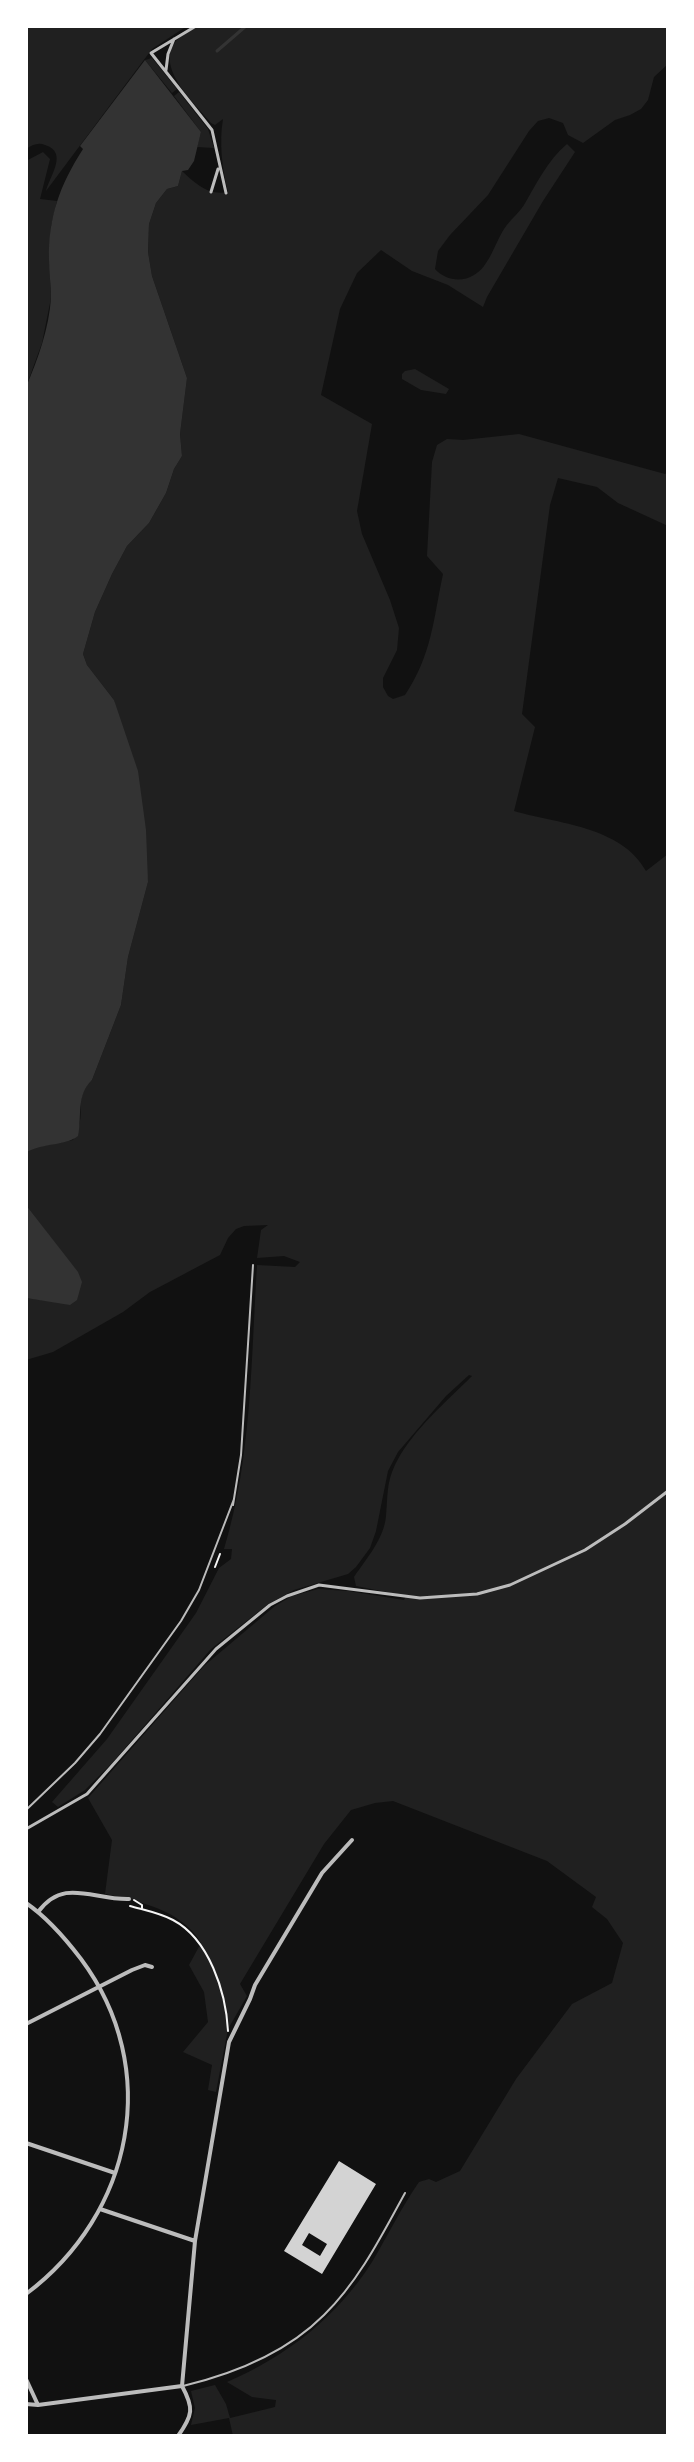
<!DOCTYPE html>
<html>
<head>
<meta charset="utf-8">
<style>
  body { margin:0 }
  #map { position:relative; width:694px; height:2462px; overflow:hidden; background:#111; font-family:Figtree,sans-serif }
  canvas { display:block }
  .frame { position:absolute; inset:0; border:28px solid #fff; pointer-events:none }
</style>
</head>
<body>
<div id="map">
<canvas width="694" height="2462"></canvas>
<div class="frame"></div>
</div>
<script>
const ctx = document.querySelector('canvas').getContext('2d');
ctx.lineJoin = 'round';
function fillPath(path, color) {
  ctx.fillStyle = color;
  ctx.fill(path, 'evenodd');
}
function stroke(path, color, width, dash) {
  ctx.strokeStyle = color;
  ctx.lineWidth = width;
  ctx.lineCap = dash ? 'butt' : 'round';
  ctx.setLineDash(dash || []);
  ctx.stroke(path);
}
const green = new Path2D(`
  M26 26H187L152 49 46 191C49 177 69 152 45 145 38 142 32 145 26 149Z
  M199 26H668V64L654 77 648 100 641 109 630 115 615 120 583 143 568 135 563 123 549 118 538 121 529 131 488 195 450 235 438 251 435 269C445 280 461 283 474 275 489 267 495 243 504 229 510 220 518 214 524 205 537 183 547 161 567 144L575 152 543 201 487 297 483 307 448 285 412 271 381 250 357 273 340 309 321 395 372 424 357 511 362 534 390 600 399 628 397 650 383 678V687L388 696 393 699 405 695C432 654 433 621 443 574L427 556 432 462 437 445 447 439 463 440 519 434 665 474 668 472V526L618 503 597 487 558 478 550 505 522 714 535 727 514 811C558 824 621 826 646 871L668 854V2436H233L229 2418 191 2425 195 2408 191 2391 215 2385 226 2404 230 2418 275 2407 276 2400 252 2397 227 2382C287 2356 337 2317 372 2262 388 2235 401 2208 419 2182L429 2179 436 2182 460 2171 516 2079 572 2004 612 1983 623 1943 607 1919 592 1907 596 1897 547 1861 393 1801 375 1803 351 1810 324 1844 240 1984 247 1996 228 2029 216 2092 208 2090 212 2065 183 2052 208 2022 204 1992 189 1965 201 1943C182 1910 139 1901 105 1894L112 1840 88 1798 204 1666 275 1606 292 1596 318 1589 348 1591 404 1600 406 1596 356 1586 354 1577C366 1559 384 1539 386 1516 388 1495 386 1482 397 1461 414 1429 446 1402 472 1376L469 1375 446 1396 398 1452 388 1471 376 1531 370 1548 356 1567 348 1574 294 1590 267 1605 211 1649 112 1763 85 1790 58 1807 52 1802 107 1739 196 1613 219 1568 231 1559 232 1549H224C252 1457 251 1360 257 1265L295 1267 300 1262 284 1256 257 1258 261 1230 268 1225 244 1226 236 1229 228 1238 220 1255 150 1292 123 1312 53 1352 26 1360V1298L48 1301 61 1251 26 1205V1153L36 1147 73 1140C75 1135 78 1131 79 1126 84 1108 75 1096 92 1080L121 1005 128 957 148 882 114 700 87 665 83 654 95 612 112 574 127 546 149 523 166 493 174 469 182 456 180 434 187 378 152 276 148 252 149 224 156 203 167 189 178 186 182 171C196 184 208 196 228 192 222 168 219 143 223 119L215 125 211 123C195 103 153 67 177 40 183 34 192 30 199 26Z
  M152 58 177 89 172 93 145 60Z
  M179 92 208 129 214 148 197 147 201 132 174 96Z
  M43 152 50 159 40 199 57 201 51 226 49 257 51 298 42 343 26 387V161Z
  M415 369 449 389 446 394 421 390 402 379V374L405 371Z`);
const water = new Path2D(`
  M145 60 201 132 194 161 188 170 182 171 178 186 167 189 156 203 149 224 148 252 152 276 187 378 180 434 182 456 174 469 166 493 149 523 127 546 112 574 95 612 83 654 87 665 114 700 138 771 146 830 148 882 128 957 121 1005 92 1080C76 1095 82 1116 78 1136 63 1147 43 1142 26 1153V387C38 359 49 328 51 298 51 285 49 273 49 260 48 217 60 185 83 149L80 146Z
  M26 1205 78 1272 82 1282 77 1300 70 1305 26 1298Z`);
const stream = new Path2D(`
  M217 51 246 26`);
const building = new Path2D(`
  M339 2161 376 2184 322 2274 284 2251ZM309 2233 327 2244 320 2256 302 2245Z`);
const path = new Path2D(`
  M215 1567 220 1554
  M134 1900 142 1905V1908
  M130 1906C144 1910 160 1913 173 1920 209 1939 226 1992 228 2031`);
const service = new Path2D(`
  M233 1505 241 1455 253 1265
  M26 1810 75 1763 100 1734 181 1621 199 1590 234 1499
  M183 2386C233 2374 287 2352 324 2315 359 2281 382 2235 405 2193`);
const pedestrian = new Path2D(`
  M196 26 151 53 212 130 226 193
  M166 70 168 54 174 39
  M211 192 218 169
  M26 1829 87 1794 216 1649 270 1605 287 1596 319 1585 420 1598 477 1594 510 1585 585 1550 625 1524 668 1491`);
const minor = new Path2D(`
  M26 1903C48 1918 65 1938 81 1959 163 2069 133 2214 26 2294
  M38 1912C64 1877 92 1900 129 1899
  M26 2024 132 1970 145 1965 152 1967
  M26 2143 115 2173
  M100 2209 195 2241
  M26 2379 38 2405
  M182 2386 195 2241 229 2042 250 1999 255 1985 322 1873 352 1840
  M26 2404 38 2405 182 2386
  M178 2436C193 2415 194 2408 182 2386`);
fillPath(green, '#202020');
fillPath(water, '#333');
stroke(stream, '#333', 3);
fillPath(building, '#d3d3d3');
stroke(path, '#f5f5f5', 2);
stroke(service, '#bcbcbc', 2);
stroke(pedestrian, '#bcbcbc', 3);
stroke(minor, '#bcbcbc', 4);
</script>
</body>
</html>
